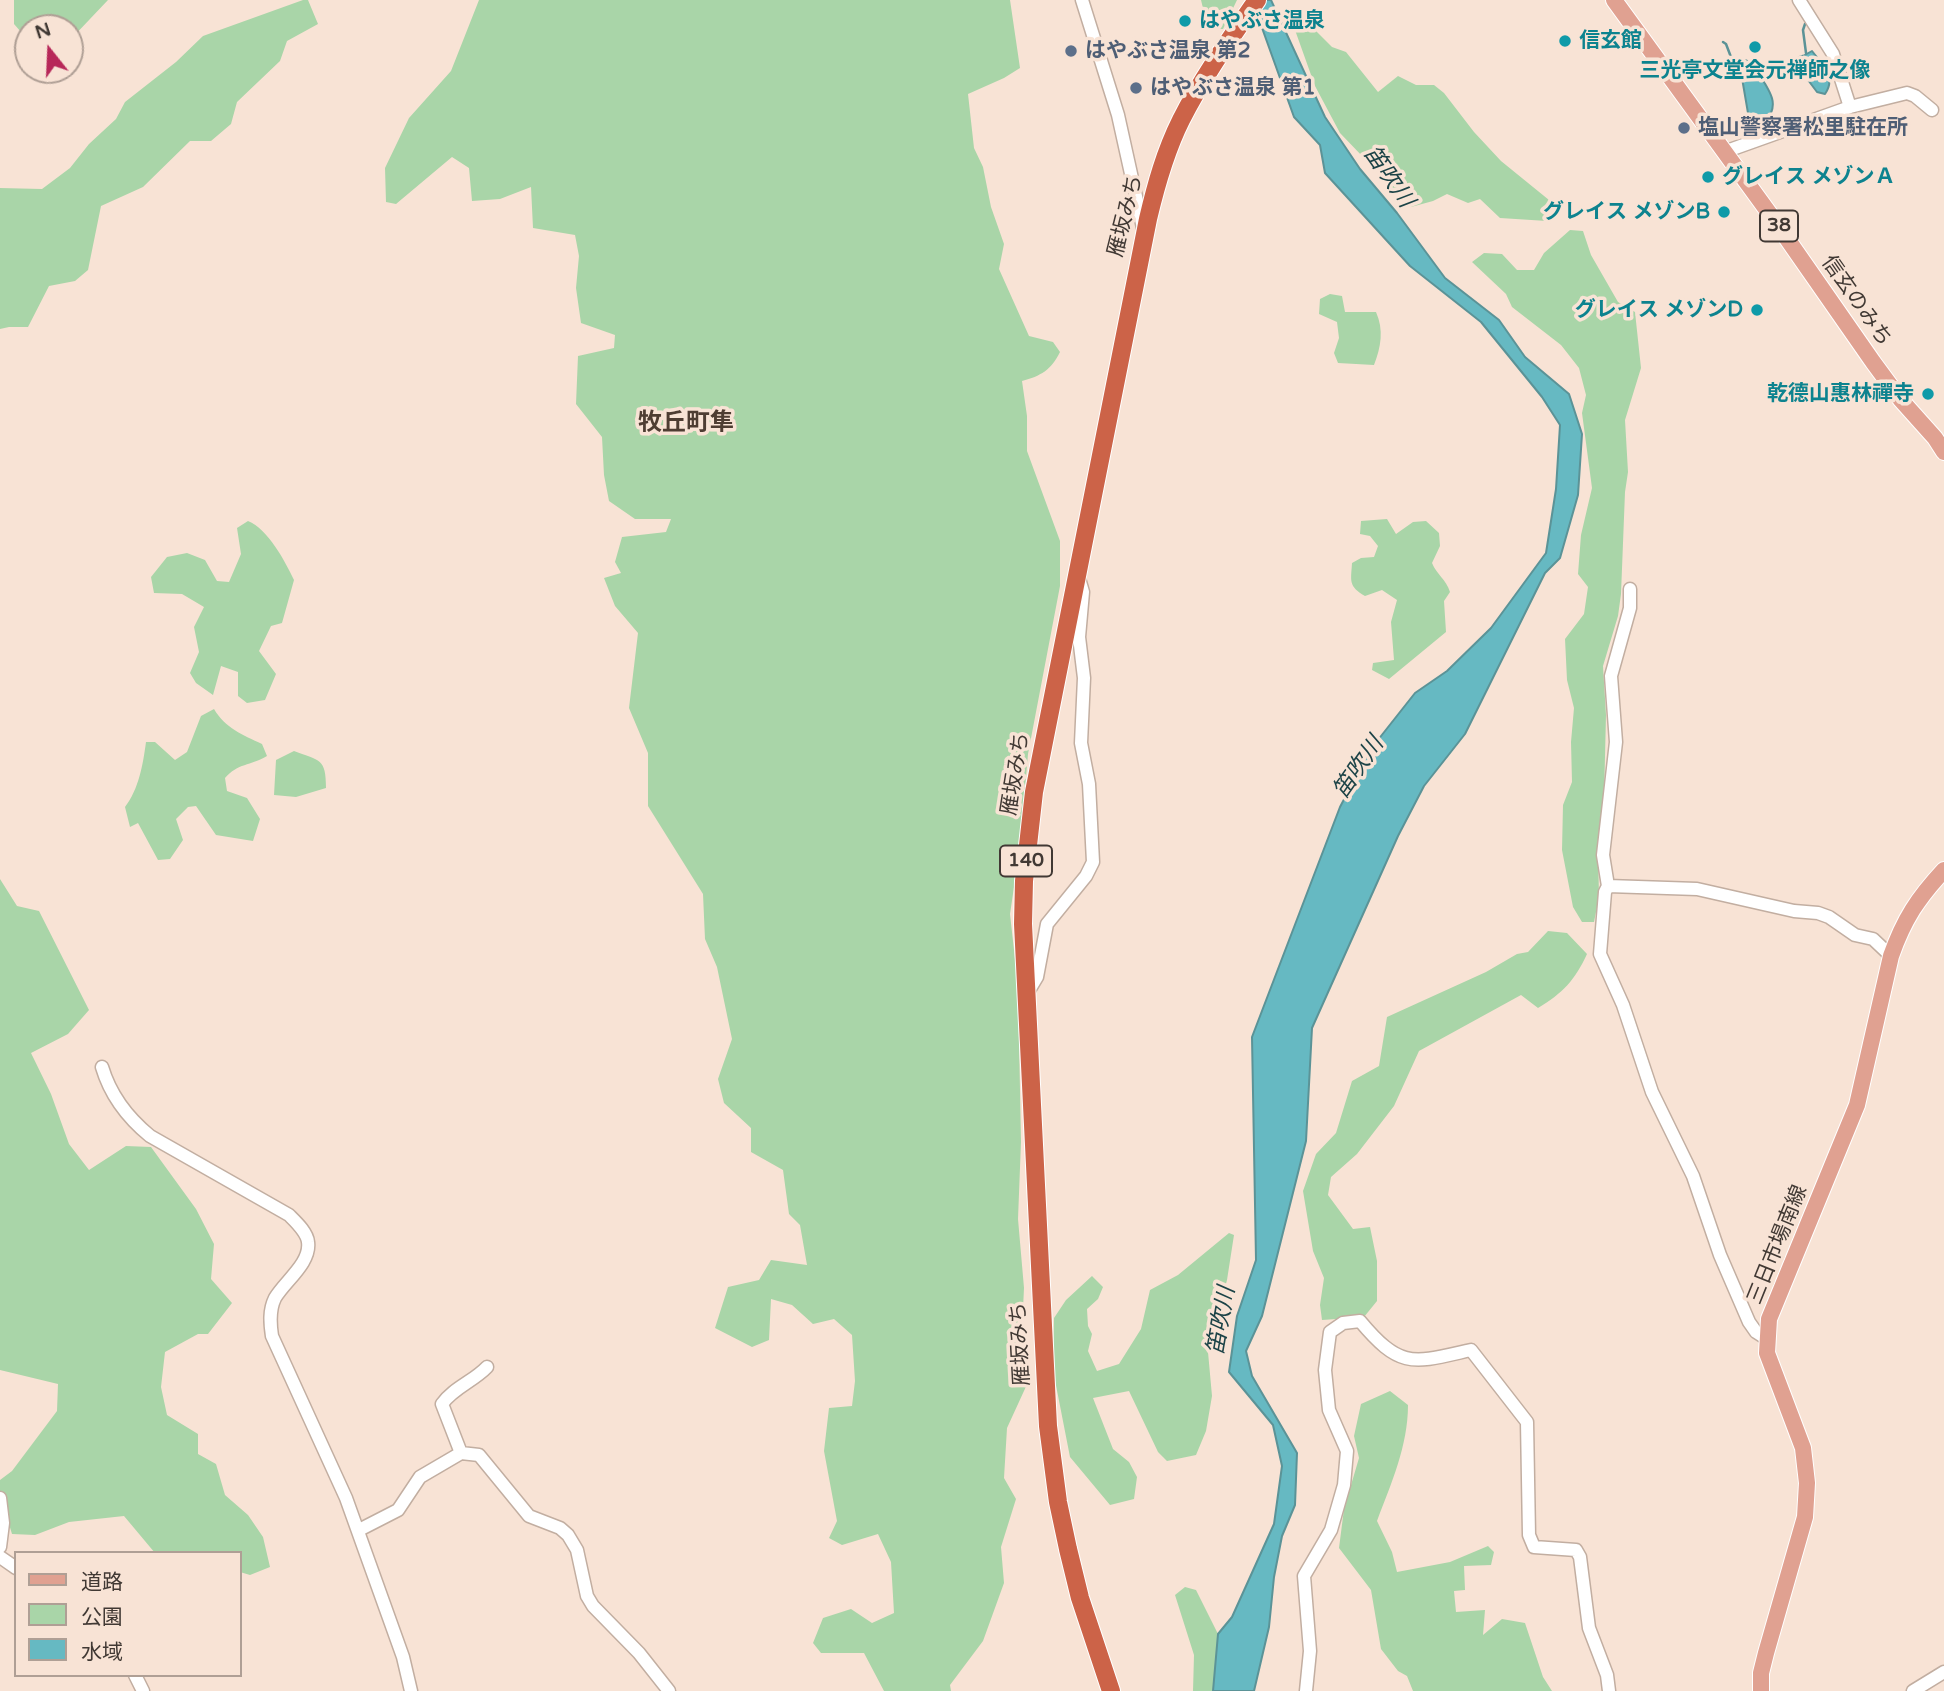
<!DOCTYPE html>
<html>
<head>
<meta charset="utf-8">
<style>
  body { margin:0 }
  #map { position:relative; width:1944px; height:1691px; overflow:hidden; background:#f8e3d5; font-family:"Varela Round","Noto Sans JP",sans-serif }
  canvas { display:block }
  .legend { position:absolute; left:14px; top:1551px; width:228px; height:126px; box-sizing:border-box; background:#f8e3d5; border:2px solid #af9f95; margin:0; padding:9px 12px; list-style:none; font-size:21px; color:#413934 }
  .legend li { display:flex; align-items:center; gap:14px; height:35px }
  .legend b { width:35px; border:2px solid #af9f95 }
  .north { position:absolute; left:14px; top:14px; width:70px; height:70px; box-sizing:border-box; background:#f8e3d5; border:2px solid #af9f95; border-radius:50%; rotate:342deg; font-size:19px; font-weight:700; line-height:28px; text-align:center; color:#413934 }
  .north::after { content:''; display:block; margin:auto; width:24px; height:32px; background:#b72859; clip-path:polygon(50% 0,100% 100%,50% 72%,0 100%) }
</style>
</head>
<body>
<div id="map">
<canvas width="1944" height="1691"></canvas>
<ul class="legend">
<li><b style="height:9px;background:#e0a191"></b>道路</li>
<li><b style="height:19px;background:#a9d5a8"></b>公園</li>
<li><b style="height:19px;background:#66b9c2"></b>水域</li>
</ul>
<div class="north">N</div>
</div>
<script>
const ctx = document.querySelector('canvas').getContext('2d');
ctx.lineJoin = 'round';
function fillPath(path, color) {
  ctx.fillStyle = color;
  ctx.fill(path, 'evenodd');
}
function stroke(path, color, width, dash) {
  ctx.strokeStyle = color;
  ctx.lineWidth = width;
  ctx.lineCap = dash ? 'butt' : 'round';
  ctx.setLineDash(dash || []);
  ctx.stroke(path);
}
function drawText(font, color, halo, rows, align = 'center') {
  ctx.font = font + ' "Varela Round","Noto Sans JP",sans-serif';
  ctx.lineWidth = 7;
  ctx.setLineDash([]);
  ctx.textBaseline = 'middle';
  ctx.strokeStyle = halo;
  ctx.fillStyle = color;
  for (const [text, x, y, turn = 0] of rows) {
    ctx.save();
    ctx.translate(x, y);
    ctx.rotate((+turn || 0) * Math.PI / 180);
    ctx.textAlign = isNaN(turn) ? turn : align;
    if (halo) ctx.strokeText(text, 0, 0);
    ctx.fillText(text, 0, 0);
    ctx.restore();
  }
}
const green = new Path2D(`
  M14 0H108L71 39 70 28H28V33L21 32 14 24Z
  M303 0H308L318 24 287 41 280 61 237 102 231 124 211 141H190L143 187 101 206 88 270 75 281 49 286 28 327H9L0 329V188L42 189 70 168 89 144 116 119 125 102 176 62 203 36Z
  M479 0H1010L1020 68 1004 78 968 94 974 148 983 167 991 207 1004 244 999 269 1029 336 1053 342 1060 352C1051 370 1041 376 1022 381L1027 416V451L1060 541V586L1028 754 1020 847 1010 914 1018 986 1021 1142 1018 1219 1024 1288 1022 1330 1029 1380 1007 1428 1004 1478 1016 1499 1001 1547 1004 1583 983 1641 950 1685 951 1691H884L864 1653H821L813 1643 823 1618 851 1609 872 1623 894 1613 891 1562 878 1534 842 1545 829 1538 837 1521 824 1451 829 1408 852 1406 855 1381 852 1335 834 1319 813 1324 792 1305 771 1299 769 1340 752 1347 715 1328 728 1287 759 1280 771 1260 807 1265 800 1225 789 1214 783 1170 751 1152V1128L724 1103 718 1079 732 1039 717 967 705 939 703 894 648 806V753L629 708 638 633 615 606 604 578 621 573 615 562 622 537 666 532 671 519H635L609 501 604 475 602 437 576 404 578 356 614 348 615 335 581 323 576 288 579 256 575 235 533 228 531 187 500 199 472 201 469 168 452 157 396 204 386 202 385 168 409 118 451 71Z
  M1201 0H1237L1223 29H1208Z
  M1310 25 1332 47 1346 52 1378 92 1398 76 1416 85H1434L1444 93 1474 132 1501 161 1549 200 1553 211 1547 221 1500 218 1480 199 1468 203 1447 194 1433 201 1411 207 1340 133 1315 86 1295 30Z
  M1570 230 1583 231 1591 255 1618 302 1635 312 1641 368 1625 420 1628 472 1625 492 1621 594 1618 616 1603 666 1606 715 1604 798 1598 852 1599 897 1594 922H1582L1573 907 1562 850 1563 805 1572 782 1571 742 1574 708 1567 680 1565 639 1584 614 1588 587 1578 574 1581 535 1592 488 1582 413 1586 395 1579 368 1561 345 1512 307 1506 294 1472 262 1484 253 1502 254 1517 270H1534L1544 253Z
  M1330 294 1342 296 1345 312H1376C1384 330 1381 347 1374 365L1338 363 1334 353 1339 338 1337 322 1319 314 1320 299Z
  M1387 519 1396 534 1413 522 1426 521 1439 533 1440 546 1432 563C1437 575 1446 579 1450 592L1444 601 1446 632 1389 679 1372 670 1373 663 1394 660 1391 622 1397 600 1382 590 1365 596C1348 586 1351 581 1352 563L1361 558 1374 557 1378 546 1370 536 1360 534 1361 521Z
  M248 521C268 529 285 561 294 580L282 623 271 626 259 651 276 674 265 700 247 703 238 696V672L221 666 213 695 196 683 190 673 199 652 194 627 204 607 182 594 154 593 151 577 167 557 187 553 205 560 217 581 229 582 241 554 237 528Z
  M214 709C225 728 243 735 262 744L267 756C250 766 238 763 225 778L227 791 247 798 260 819 253 841 216 835 196 806 188 807 176 819 183 840 170 859 158 860 138 823 130 827 125 807C139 789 143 764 146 742H155L175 760 187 752 201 716Z
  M294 751C320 761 326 758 326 788L296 797 274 795 276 760Z
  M0 879 17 906 39 911 89 1010 68 1034 31 1053 51 1094 69 1144 89 1170 126 1146 151 1147 196 1209 214 1244 211 1279 232 1303 208 1334H198L165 1352 161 1387 167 1415 198 1434V1454L216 1464 225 1495 248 1515 263 1537 270 1567 250 1575 240 1572V1553H155L124 1516 69 1522 35 1535 12 1534 0 1495V1480L12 1471 57 1411 58 1384 0 1370Z
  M1548 931 1567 933 1587 954C1575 980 1563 993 1538 1008L1521 995 1419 1051 1394 1106 1357 1154 1331 1177 1328 1195 1353 1229 1370 1227 1377 1261V1301L1364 1317 1322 1320 1320 1305 1324 1278 1313 1251 1303 1191 1316 1154 1336 1133 1352 1081 1379 1066 1387 1017 1486 972 1517 954 1528 952Z
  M1229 1233 1234 1235 1227 1280 1208 1352 1212 1396 1206 1431 1196 1455 1167 1461 1158 1452 1129 1391 1093 1398 1113 1449 1129 1462 1137 1477 1134 1499 1110 1505 1070 1457 1053 1370 1054 1318 1066 1300 1092 1276 1103 1287 1098 1299 1087 1309 1088 1326 1092 1334 1088 1351 1097 1371 1119 1364 1141 1329 1150 1290 1178 1275Z
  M1390 1391 1408 1405C1408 1446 1391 1484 1377 1521L1392 1552 1397 1572 1450 1562 1488 1546 1494 1552 1491 1565 1464 1566 1465 1590 1454 1591 1456 1612 1485 1610 1483 1635 1502 1619 1525 1623 1543 1677 1552 1691H1413L1407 1676 1398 1671 1381 1649 1371 1590 1339 1548 1344 1509 1359 1458 1354 1436 1361 1404Z
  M1185 1587 1196 1590 1218 1634 1213 1691H1193L1194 1655 1175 1595Z`);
const water = new Path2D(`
  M1252 0H1271L1325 117 1360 169 1397 213 1445 278 1499 320 1525 357 1569 394 1582 434 1578 495 1560 558 1545 573 1465 734 1424 786 1398 836 1312 1028 1306 1141 1262 1316 1246 1351 1252 1376 1297 1453 1295 1505 1282 1536 1274 1577 1269 1627 1254 1691H1213L1218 1634 1232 1617 1274 1524 1282 1466 1273 1425 1229 1372 1237 1316 1256 1260 1252 1037 1340 807 1370 750 1415 693 1447 671 1491 628 1546 553 1556 489 1560 425 1542 397 1481 322 1410 266 1325 173 1320 145 1294 117Z
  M1812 51C1822 64 1837 77 1825 94L1817 92 1808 80 1803 56Z
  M1745 60 1765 69 1762 78C1767 89 1777 99 1771 113 1764 118 1754 120 1748 113L1742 78 1734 68V63Z`);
const stream = new Path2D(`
  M1805 24 1803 30 1806 53
  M1723 42 1726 44 1734 65
  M1765 69 1803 56`);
const minor = new Path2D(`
  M1082 0 1118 115 1143 228
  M1799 0 1833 54 1850 107
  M1724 152 1850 107 1907 93 1915 96 1932 110
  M1608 886 1603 855 1616 742 1611 676 1630 608V589
  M1025 997 1037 977 1047 924 1086 876 1093 862 1089 784 1081 743 1084 678 1079 637 1083 592 1078 575
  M102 1067C110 1094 128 1118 150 1136L289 1215C296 1222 307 1232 308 1242 311 1263 285 1281 275 1298 269 1310 270 1323 272 1336L346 1498 403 1657 411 1691
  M1767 1339 1756 1332 1749 1322 1720 1255 1693 1176 1652 1092 1623 1005 1600 954 1605 892 1608 886 1697 889 1794 911 1818 913 1829 917 1855 935 1873 939 1891 956
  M461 1453 442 1404C453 1388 474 1381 487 1367
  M0 1498 3 1523 0 1547
  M359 1530 398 1510 420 1477 461 1453 479 1455 529 1516 560 1528 568 1535 577 1550 587 1596 593 1606 639 1653 669 1691
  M0 1557 16 1568
  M135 1675 143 1691
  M1306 1691 1310 1651 1304 1576 1331 1530 1344 1485 1347 1451 1329 1410 1325 1370 1330 1332 1343 1323 1360 1321C1401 1370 1413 1363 1471 1350L1527 1422 1529 1535 1534 1547 1576 1550 1580 1557 1589 1628 1607 1675 1609 1691
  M1913 1691 1944 1672`);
const major = new Path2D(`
  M1614 0 1772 217 1873 362 1901 400 1935 438 1944 452
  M1761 1691V1673L1766 1653 1805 1517 1807 1483 1803 1448 1767 1353 1769 1319 1857 1105 1891 956C1904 919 1918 898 1944 870`);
const highway = new Path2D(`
  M1111 1691 1080 1598 1068 1549 1058 1502 1048 1426 1023 924 1024 881 1034 792 1148 219C1156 185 1165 152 1181 120 1202 78 1230 39 1257 0`);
const markers = [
  [1185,21,7,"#0f9aa8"],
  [1565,41,7,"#0f9aa8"],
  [1755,47,7,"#0f9aa8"],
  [1071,51,7,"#5c6f8a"],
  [1136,88,7,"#5c6f8a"],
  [1684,128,7,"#5c6f8a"],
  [1708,177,7,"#0f9aa8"],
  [1724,212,7,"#0f9aa8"],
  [1757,310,7,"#0f9aa8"],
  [1928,394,7,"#0f9aa8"]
];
const shields = [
  [1779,226,38],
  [1026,861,52]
];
const shieldNames = [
  ["38",1779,226],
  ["140",1026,861]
];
const cultureNames = [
  ["はやぶさ温泉",1199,21],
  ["信玄館",1579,41],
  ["三光亭文堂会元禅師之像",1755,71,"center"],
  ["グレイス メゾンＡ",1722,177],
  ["グレイス メゾンB",1710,212,"right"],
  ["グレイス メゾンD",1743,310,"right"],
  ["乾德山惠林禪寺",1914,394,"right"]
];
const serviceNames = [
  ["はやぶさ温泉 第2",1085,51],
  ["はやぶさ温泉 第1",1150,88],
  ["塩山警察署松里駐在所",1698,128]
];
const streetNames = [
  ["雁坂みち",1126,216,-76],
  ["信玄のみち",1856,301,55],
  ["雁坂みち",1016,774,-81],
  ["三日市場南線",1778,1245,-68],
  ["雁坂みち",1021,1344,-93]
];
const waterNames = [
  ["笛吹川",1388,177,55],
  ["笛吹川",1359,768,-55],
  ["笛吹川",1222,1321,-80]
];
const quarterNames = [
  ["牧丘町隼",686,424]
];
fillPath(green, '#a9d5a8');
fillPath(water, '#66b9c2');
stroke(water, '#5b9397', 2);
stroke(stream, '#5b9397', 2.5);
stroke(minor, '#c2aea1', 15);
stroke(major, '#fff', 18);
stroke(highway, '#fff', 20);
stroke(minor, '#fff', 12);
stroke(major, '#e0a191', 16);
stroke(highway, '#cc6348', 18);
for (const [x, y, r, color] of markers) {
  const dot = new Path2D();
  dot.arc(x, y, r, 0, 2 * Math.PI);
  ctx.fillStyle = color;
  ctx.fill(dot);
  stroke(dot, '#f8e3d5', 2.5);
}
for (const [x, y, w] of shields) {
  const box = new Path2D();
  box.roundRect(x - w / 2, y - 15.5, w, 31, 5);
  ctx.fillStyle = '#f8e3d5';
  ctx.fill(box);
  stroke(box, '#413934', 2);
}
drawText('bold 19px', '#413934', null, shieldNames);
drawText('bold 21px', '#0d838f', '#f8e3d5', cultureNames, 'left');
drawText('bold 21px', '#4e5e75', '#f8e3d5', serviceNames, 'left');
drawText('21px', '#413934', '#f8e3d5', streetNames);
drawText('italic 23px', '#1c4347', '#f8e3d5', waterNames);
drawText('bold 24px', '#4e3d32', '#f8e3d5', quarterNames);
</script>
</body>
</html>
